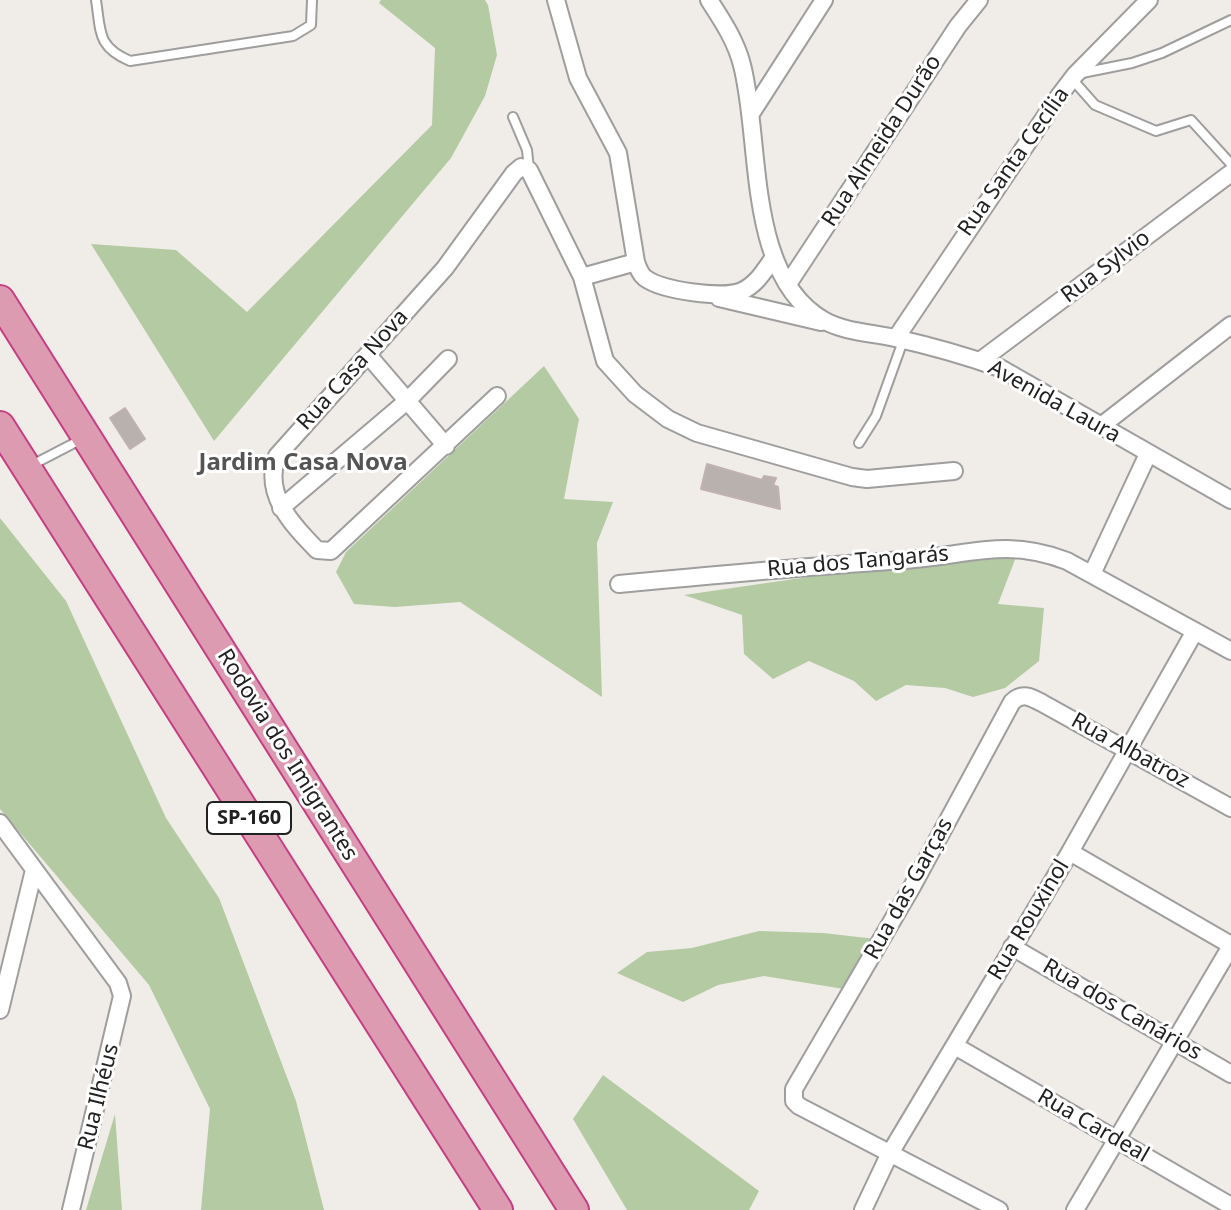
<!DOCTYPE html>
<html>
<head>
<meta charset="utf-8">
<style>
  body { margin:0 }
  canvas { display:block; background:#f0ece8 }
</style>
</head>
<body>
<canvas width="1231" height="1210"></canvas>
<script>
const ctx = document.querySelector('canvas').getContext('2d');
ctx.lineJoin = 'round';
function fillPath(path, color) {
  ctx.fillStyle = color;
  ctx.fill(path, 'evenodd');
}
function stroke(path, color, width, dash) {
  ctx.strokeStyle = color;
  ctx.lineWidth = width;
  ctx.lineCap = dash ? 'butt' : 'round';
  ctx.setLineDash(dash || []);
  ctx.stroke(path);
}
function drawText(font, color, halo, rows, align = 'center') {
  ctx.font = font + ' "Noto Sans",sans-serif';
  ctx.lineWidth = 6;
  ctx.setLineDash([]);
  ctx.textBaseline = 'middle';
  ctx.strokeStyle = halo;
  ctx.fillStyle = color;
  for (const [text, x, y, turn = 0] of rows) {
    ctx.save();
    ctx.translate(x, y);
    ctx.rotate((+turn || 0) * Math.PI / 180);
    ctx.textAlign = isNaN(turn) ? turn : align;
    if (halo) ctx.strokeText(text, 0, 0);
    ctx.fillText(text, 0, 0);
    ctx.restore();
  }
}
const forest = new Path2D(`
  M381 0H485L488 5 497 55 485 96 451 158 214 441 91 244 176 250 247 312 432 125 435 48 379 3Z
  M544 366 579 419 564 499 613 502 597 543 602 697 460 602 395 607 354 604 336 572 346 552Z
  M0 518 66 601 166 818 219 898 296 1101 324 1210H201L210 1109 149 985 0 809Z
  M1016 557 998 604 1044 608 1039 661 1005 688 973 697 945 688 906 685 876 701 854 681 809 661 773 679 744 654 742 615 684 595 808 577Z
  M759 931 823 933 876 939 850 990 764 976 718 985 683 1002 617 973 647 952 692 948Z
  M603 1075 759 1191 749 1210H627L573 1119Z
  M115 1114 122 1210H86Z`);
const building = new Path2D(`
  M125 408 145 439 130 449 110 418Z
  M707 464 762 480 764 476 776 478 773 485 778 487 780 509 701 489Z`);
const lane = new Path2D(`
  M96 0C101 32 97 47 130 61L293 36 311 25 312 0
  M1082 73 1132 63 1162 53 1231 20
  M1072 79 1095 105 1156 131 1191 120 1231 164
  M513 117 527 150 529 169
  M859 443 876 416 903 341
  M30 466 82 439`);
const street = new Path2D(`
  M556 0 578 78 618 153 636 262C638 268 640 274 645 278 663 291 723 299 742 291 756 285 764 271 772 260
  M709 0C722 20 736 41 742 65 762 142 745 277 825 321 845 332 873 333 895 338 931 346 966 356 1000 368L1231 500
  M752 112 824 0
  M582 277 636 262
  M788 284 958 26 979 0
  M719 298 821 322
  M896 338 1059 96 1075 75 1149 0
  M368 355 446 446
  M980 361 1231 173
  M497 396 331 551 317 550C292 524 263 495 277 456L445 268 514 173 521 167 529 170 582 277 605 361 635 394 668 419 697 433 852 477 867 479 954 471
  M1101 426 1231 325
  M281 508 407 401 448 359
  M1092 574 1148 454
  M619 584C714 575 809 566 905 560 968 556 1004 537 1067 561L1231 651
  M0 823 118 983 122 996 71 1210
  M1070 852 1231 945
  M1012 947 1231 1074
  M0 1010 34 870
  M955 1046 1231 1206
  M863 1210 889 1155 1070 852 1195 631
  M999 1210 799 1106 794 1101V1089L913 885 1012 702C1022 692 1031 697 1042 703L1231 808
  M1075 1210 1231 946`);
const highway = new Path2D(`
  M0 300 574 1210
  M0 426 498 1210`);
const shields = [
  [249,818,84]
];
const shieldNames = [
  ["SP-160",249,818]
];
const streetNames = [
  ["Rua Almeida Durão",882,141,-57],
  ["Rua Santa Cecília",1014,162,-55],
  ["Rua Sylvio",1106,267,-37],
  ["Rua Casa Nova",353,370,-48],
  ["Avenida Laura",1054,402,29],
  ["Rua dos Tangarás",858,562,-5],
  ["Rua Albatroz",1130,751,29],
  ["Rodovia dos Imigrantes",287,755,58],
  ["Rua das Garças",909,889,-61],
  ["Rua Rouxinol",1029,920,-59],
  ["Rua dos Canários",1122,1010,30],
  ["Rua Ilhéus",99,1097,-76],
  ["Rua Cardeal",1093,1126,30]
];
const neighbourhoodNames = [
  ["Jardim Casa Nova",303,463]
];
fillPath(forest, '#b4caa3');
fillPath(building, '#b9b1ae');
stroke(building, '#c0b2ad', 2);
stroke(lane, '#9e9e9e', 12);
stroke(street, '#9e9e9e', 20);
stroke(highway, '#c53e82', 32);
stroke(lane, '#fff', 8);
stroke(street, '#fff', 16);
stroke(highway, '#dd9bb2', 28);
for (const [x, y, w] of shields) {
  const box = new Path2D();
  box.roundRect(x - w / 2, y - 16, w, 32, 6);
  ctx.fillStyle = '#fff';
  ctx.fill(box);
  stroke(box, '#212121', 2);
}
drawText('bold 20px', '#212121', null, shieldNames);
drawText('22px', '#212121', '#fff', streetNames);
drawText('bold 24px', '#545454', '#fff', neighbourhoodNames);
</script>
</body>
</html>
